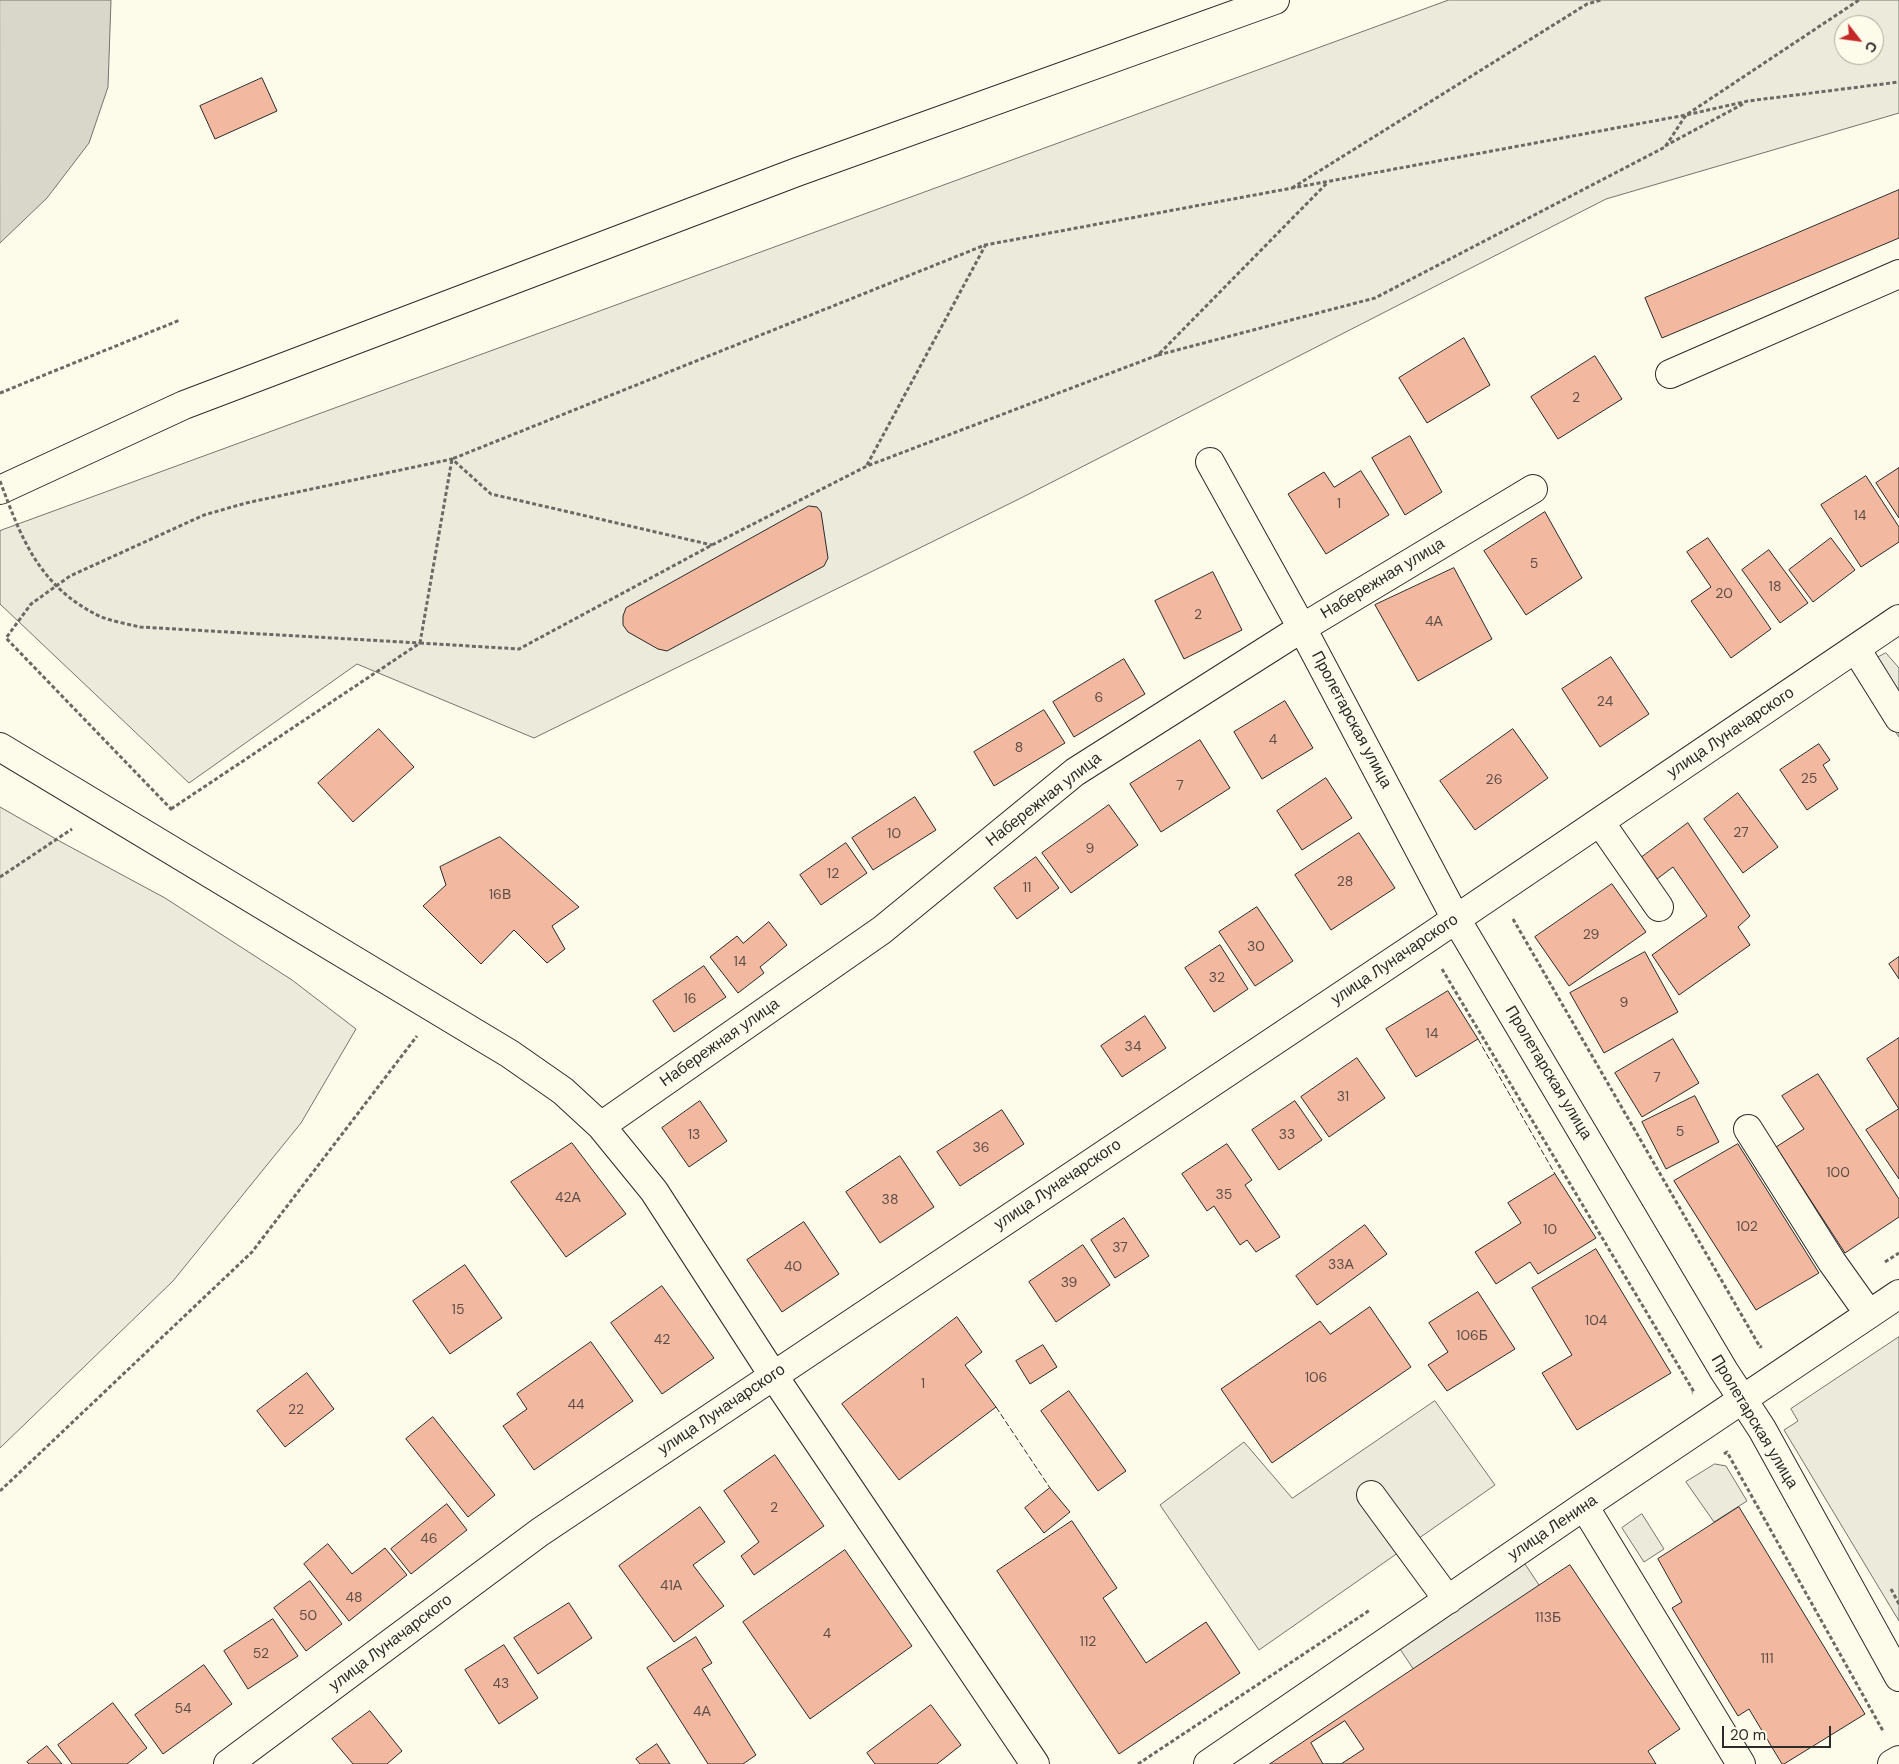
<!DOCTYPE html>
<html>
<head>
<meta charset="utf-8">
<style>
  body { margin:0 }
  #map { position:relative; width:1899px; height:1764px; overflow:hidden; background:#fdfbea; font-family:"DM Sans",sans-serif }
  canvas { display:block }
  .north { position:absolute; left:1834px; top:15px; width:50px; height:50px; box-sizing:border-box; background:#fdfbea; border:1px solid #a9a89e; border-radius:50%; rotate:120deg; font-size:14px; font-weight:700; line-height:20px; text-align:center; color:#2b2b2b }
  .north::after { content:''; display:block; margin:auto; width:18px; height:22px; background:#c62828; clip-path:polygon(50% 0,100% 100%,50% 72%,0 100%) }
  .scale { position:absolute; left:1722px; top:1726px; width:109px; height:22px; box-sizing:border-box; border:2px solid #2b2b2b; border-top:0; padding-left:6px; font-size:15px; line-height:18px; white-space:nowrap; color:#2b2b2b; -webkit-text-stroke:4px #fdfbea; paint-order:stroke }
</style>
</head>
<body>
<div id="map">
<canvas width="1899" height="1764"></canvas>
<div class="north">С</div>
<div class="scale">20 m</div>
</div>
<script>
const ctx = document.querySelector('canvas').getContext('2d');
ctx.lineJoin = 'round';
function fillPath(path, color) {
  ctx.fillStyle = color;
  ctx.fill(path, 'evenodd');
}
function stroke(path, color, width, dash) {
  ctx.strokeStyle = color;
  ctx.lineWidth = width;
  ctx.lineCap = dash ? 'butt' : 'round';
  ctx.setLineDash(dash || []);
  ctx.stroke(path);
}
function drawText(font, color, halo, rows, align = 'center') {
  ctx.font = font + ' "DM Sans",sans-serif';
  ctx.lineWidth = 4;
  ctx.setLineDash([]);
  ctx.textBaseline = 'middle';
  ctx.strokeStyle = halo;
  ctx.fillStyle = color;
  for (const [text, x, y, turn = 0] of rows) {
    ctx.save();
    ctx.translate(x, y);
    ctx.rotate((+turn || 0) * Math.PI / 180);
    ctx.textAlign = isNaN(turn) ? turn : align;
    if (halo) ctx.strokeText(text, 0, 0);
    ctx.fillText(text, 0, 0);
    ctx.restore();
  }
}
const green = new Path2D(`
  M1449 0H1899V113L1606 199 1019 499 534 738 357 664 189 783 0 604V531ZM1844 25H1874V55H1844Z
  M0 807 63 843 165 898 292 980 356 1029 301 1123 173 1281 0 1448Z
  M1715 1464 1726 1466 1747 1501 1714 1522 1686 1482Z
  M1642 1514 1664 1549 1644 1562 1622 1528Z`);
const parking = new Path2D(`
  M1886 653 1899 668V737L1853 671Z
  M1899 1337V1621L1784 1430 1798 1421 1791 1409Z
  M1435 1401 1495 1485 1259 1650 1160 1505 1244 1442 1292 1498Z
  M1525 1564 1541 1588 1416 1673 1400 1649Z`);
const water = new Path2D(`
  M0 0H111L108 87 89 143 47 198 0 243Z`);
const building = new Path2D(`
  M262 78 277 111 215 139 200 106Z
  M1899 190V238L1662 338 1645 298Z
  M1464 338 1490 385 1427 423 1399 378Z
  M1595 356 1622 399 1558 439 1531 397Z
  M1410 436 1442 492 1405 515 1372 458Z
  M1899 468V518L1876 483Z
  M1361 471 1389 515 1326 554 1288 494 1324 472 1334 487Z
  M1866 476 1899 527V542L1861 567 1821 505Z
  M809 506 817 507 821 512 828 558 824 566 667 651 658 649 628 632 623 625V616L626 608Z
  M1545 512 1582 578 1526 615 1484 551Z
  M1708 538 1771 629 1731 658 1691 601 1711 587 1687 552Z
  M1831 538 1855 570 1813 602 1789 570Z
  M1769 550 1808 603 1780 623 1742 570Z
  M1454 568 1492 639 1418 681 1375 605Z
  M1213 572 1242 630 1184 659 1155 601Z
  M1611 657 1649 714 1600 747 1562 689Z
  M1124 659 1145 694 1074 737 1053 702Z
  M1285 701 1313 748 1262 779 1234 732Z
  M1044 710 1065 743 994 786 974 752Z
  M379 729 414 767 353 822 318 783Z
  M1513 729 1548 778 1475 830 1440 781Z
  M1200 740 1230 788 1161 832 1130 784Z
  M1819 744 1830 760 1823 765 1838 789 1807 810 1780 770Z
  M1326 778 1352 818 1302 850 1277 811Z
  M1738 793 1778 847 1743 873 1704 819Z
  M915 797 936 830 873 870 852 838Z
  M1109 805 1138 845 1071 893 1042 853Z
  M1688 823 1750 916 1738 927 1750 945 1679 995 1652 955 1707 916 1673 867 1653 882 1638 860Z
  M1359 833 1395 888 1331 930 1295 875Z
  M500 837 579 907 552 926 565 949 547 963 514 930 481 964 423 906 446 885 440 867Z
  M846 843 867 873 821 905 800 875Z
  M1036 857 1059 888 1017 919 994 888Z
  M1612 884 1646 932 1569 986 1535 937Z
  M1257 907 1293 961 1255 986 1219 932Z
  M769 922 787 945 760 967 764 973 738 993 710 957 737 936 743 943Z
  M1220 945 1248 989 1214 1012 1185 968Z
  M1645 952 1678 1012 1604 1053 1570 993Z
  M1899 957V979L1889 964Z
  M704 966 726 997 674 1032 653 1001Z
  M1448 991 1478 1039 1416 1077 1386 1029Z
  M1145 1016 1166 1048 1122 1077 1101 1046Z
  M1899 1038V1109L1867 1059Z
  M1673 1039 1699 1083 1642 1117 1615 1073Z
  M1357 1058 1385 1098 1329 1137 1301 1097Z
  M1818 1074 1899 1199V1217L1845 1253 1776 1147 1804 1129 1782 1096Z
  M1695 1096 1719 1142 1666 1169 1642 1122Z
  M700 1101 727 1141 689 1167 662 1128Z
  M1295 1101 1322 1140 1279 1170 1252 1130Z
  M1899 1109V1179L1866 1130Z
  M1002 1110 1024 1144 960 1186 937 1152Z
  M572 1143 626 1214 566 1257 511 1182Z
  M1227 1144 1252 1180 1245 1185 1280 1237 1256 1252 1247 1240 1240 1245 1214 1206 1207 1211 1182 1174Z
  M1738 1144 1819 1273 1756 1310 1674 1181Z
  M900 1156 934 1207 880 1243 846 1192Z
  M1555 1174 1596 1238 1538 1274 1530 1262 1496 1284 1475 1252 1521 1223 1508 1203Z
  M1124 1218 1149 1256 1115 1278 1091 1240Z
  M804 1222 839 1274 782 1312 747 1260Z
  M1365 1225 1387 1254 1317 1305 1296 1276Z
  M1083 1245 1110 1285 1056 1322 1029 1282Z
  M1596 1249 1671 1373 1577 1430 1542 1373 1572 1355 1532 1288Z
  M465 1265 502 1318 450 1354 413 1301Z
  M662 1286 714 1358 662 1394 611 1323Z
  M1478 1292 1515 1349 1447 1391 1428 1365 1448 1352 1429 1323Z
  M1370 1307 1411 1367 1272 1463 1221 1389 1320 1321 1330 1334Z
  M957 1317 982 1352 965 1365 996 1407 899 1480 842 1404Z
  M591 1342 633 1401 534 1470 503 1426 527 1409 517 1394Z
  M1043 1345 1057 1367 1030 1384 1016 1361Z
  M307 1373 334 1409 285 1447 257 1411Z
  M1069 1391 1126 1471 1098 1491 1041 1411Z
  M433 1417 495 1495 468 1517 406 1439Z
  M775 1455 824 1526 754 1575 741 1556 759 1542 724 1491Z
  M1050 1488 1070 1512 1044 1533 1025 1508Z
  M447 1504 467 1530 411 1574 391 1549Z
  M700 1507 725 1542 693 1565 724 1606 674 1642 619 1566Z
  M1739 1507 1865 1714 1784 1764H1782L1749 1709 1738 1716 1672 1608 1682 1602 1658 1559Z
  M1072 1521 1117 1588 1103 1598 1146 1663 1206 1622 1240 1673 1119 1754 997 1571Z
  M328 1544 352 1574 385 1548 407 1575 349 1621 304 1564Z
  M845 1550 912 1646 810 1719 743 1622Z
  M1570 1565 1680 1729 1648 1751 1656 1764H1270Z
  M310 1581 342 1624 306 1651 274 1608Z
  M569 1603 592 1638 538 1674 514 1638Z
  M273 1619 298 1656 248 1689 224 1651Z
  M696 1637 712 1663 702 1669 756 1755 743 1764H708L647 1668Z
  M504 1645 538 1698 499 1724 465 1670Z
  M204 1665 232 1704 163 1754 135 1715Z
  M113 1703 147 1748 127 1764H72L58 1745Z
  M931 1705 961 1745 937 1764H875L867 1753Z
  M370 1711 402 1751 387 1764H353L332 1739Z
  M1345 1721 1364 1749 1341 1764H1323L1311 1743Z
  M657 1744 670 1764H640L636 1759Z
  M47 1746 62 1764H29L27 1762Z`);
const path = new Path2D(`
  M1665 146 1743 104
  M1292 188 1587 4 1601 0
  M1158 355 1375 298 1665 147 1686 115 1859 0
  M0 393 180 320
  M867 465 985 246
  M420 643 519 649 712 545 867 466 1158 355 1328 182
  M171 809 420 643 452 459 985 245 1686 115 1748 101 1899 82
  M172 810 6 638 31 604 70 576 204 515 246 503 452 459 491 494 712 545
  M0 877 72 829
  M1513 919 1760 1347 1762 1346
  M1442 969 1694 1392 1692 1393
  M1885 1262 1899 1253
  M1724 1454 1727 1452 1883 1731
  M0 1491 252 1252 417 1036
  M1891 1589 1899 1604
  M1138 1764 1370 1610`);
const minor = new Path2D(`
  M1670 374 1899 274
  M1210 462 1302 628 1456 919 1724 1371 1762 1429 1899 1677
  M1856 649 1899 718
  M0 747 510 1054 563 1091 601 1126 654 1191 773 1375 1035 1764
  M1600 822 1659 907
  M601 1126 882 930 1075 772 1302 628 1533 489
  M1748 1129 1832 1262 1869 1314
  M1371 1495 1448 1600
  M1584 1506 1741 1764
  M228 1764 540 1532 1425 940 1899 619
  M1208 1764 1584 1506 1899 1294
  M1892 1764 1899 1760`);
const major = new Path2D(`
  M0 490 184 405 797 172 1275 0`);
const pathBridge = new Path2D(`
  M0 481C22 540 39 586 99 616 111 621 127 624 140 627L420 643`);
const fence = new Path2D(`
  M1478 1039 1555 1174
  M996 1407 1050 1488`);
const numberNames = [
  ["2",1576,398],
  ["1",1339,504],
  ["14",1860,516],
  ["5",1534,564],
  ["18",1775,587],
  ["20",1724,594],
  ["2",1198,615],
  ["4А",1434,622],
  ["6",1099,698],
  ["24",1605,702],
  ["4",1273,740],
  ["8",1019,748],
  ["25",1809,779],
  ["26",1494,780],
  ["7",1180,786],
  ["27",1741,833],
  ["10",894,834],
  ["9",1090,849],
  ["12",833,874],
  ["28",1345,882],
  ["11",1027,888],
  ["16В",500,895],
  ["29",1591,935],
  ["30",1256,947],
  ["14",740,962],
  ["32",1217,978],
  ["16",690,999],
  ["9",1624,1003],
  ["14",1432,1034],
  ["34",1133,1047],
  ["7",1657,1078],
  ["31",1343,1097],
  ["5",1680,1132],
  ["13",694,1135],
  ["33",1287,1135],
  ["36",981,1148],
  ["100",1838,1173],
  ["35",1224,1195],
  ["42А",568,1198],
  ["38",890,1200],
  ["102",1747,1227],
  ["10",1550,1230],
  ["37",1120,1248],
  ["33А",1341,1265],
  ["40",793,1267],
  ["39",1069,1283],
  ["15",458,1310],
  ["104",1596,1321],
  ["106Б",1472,1336],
  ["42",662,1340],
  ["106",1316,1378],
  ["1",923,1384],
  ["44",576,1405],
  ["22",296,1410],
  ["2",774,1508],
  ["46",429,1539],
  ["41А",671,1586],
  ["48",354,1598],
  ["50",308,1616],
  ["113Б",1548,1618],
  ["4",827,1634],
  ["112",1088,1642],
  ["52",261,1654],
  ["111",1767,1659],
  ["43",501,1684],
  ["54",183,1709],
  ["4А",702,1712]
];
const streetNames = [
  ["Набережная улица",1383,579,-31],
  ["Пролетарская улица",1351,720,62],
  ["улица Луначарского",1731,733,-34],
  ["Набережная улица",1044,800,-38],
  ["улица Луначарского",1395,960,-34],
  ["Набережная улица",720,1043,-35],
  ["Пролетарская улица",1548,1073,59],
  ["улица Луначарского",1058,1185,-34],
  ["улица Луначарского",722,1410,-34],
  ["Пролетарская улица",1754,1422,59],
  ["улица Ленина",1553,1528,-34],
  ["улица Луначарского",391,1643,-37]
];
fillPath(green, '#ecebdb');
stroke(green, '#74746e', 1);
fillPath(parking, '#eceadb');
stroke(parking, '#74746e', 1);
fillPath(water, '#d8d7c9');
stroke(water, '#74746e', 1);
fillPath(building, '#f2b8a0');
stroke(building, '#2b2b2b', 1);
stroke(minor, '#2b2b2b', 30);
stroke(major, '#2b2b2b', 30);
stroke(path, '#6a6964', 3, [4, 2.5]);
stroke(minor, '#fdfbea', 28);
stroke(major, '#fdfbea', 28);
stroke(pathBridge, '#6a6964', 3, [4, 2.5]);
stroke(fence, '#2b2b2b', 1, [6, 2.5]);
drawText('14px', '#5d4e48', null, numberNames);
drawText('16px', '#2b2b2b', '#fdfbea', streetNames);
</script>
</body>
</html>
